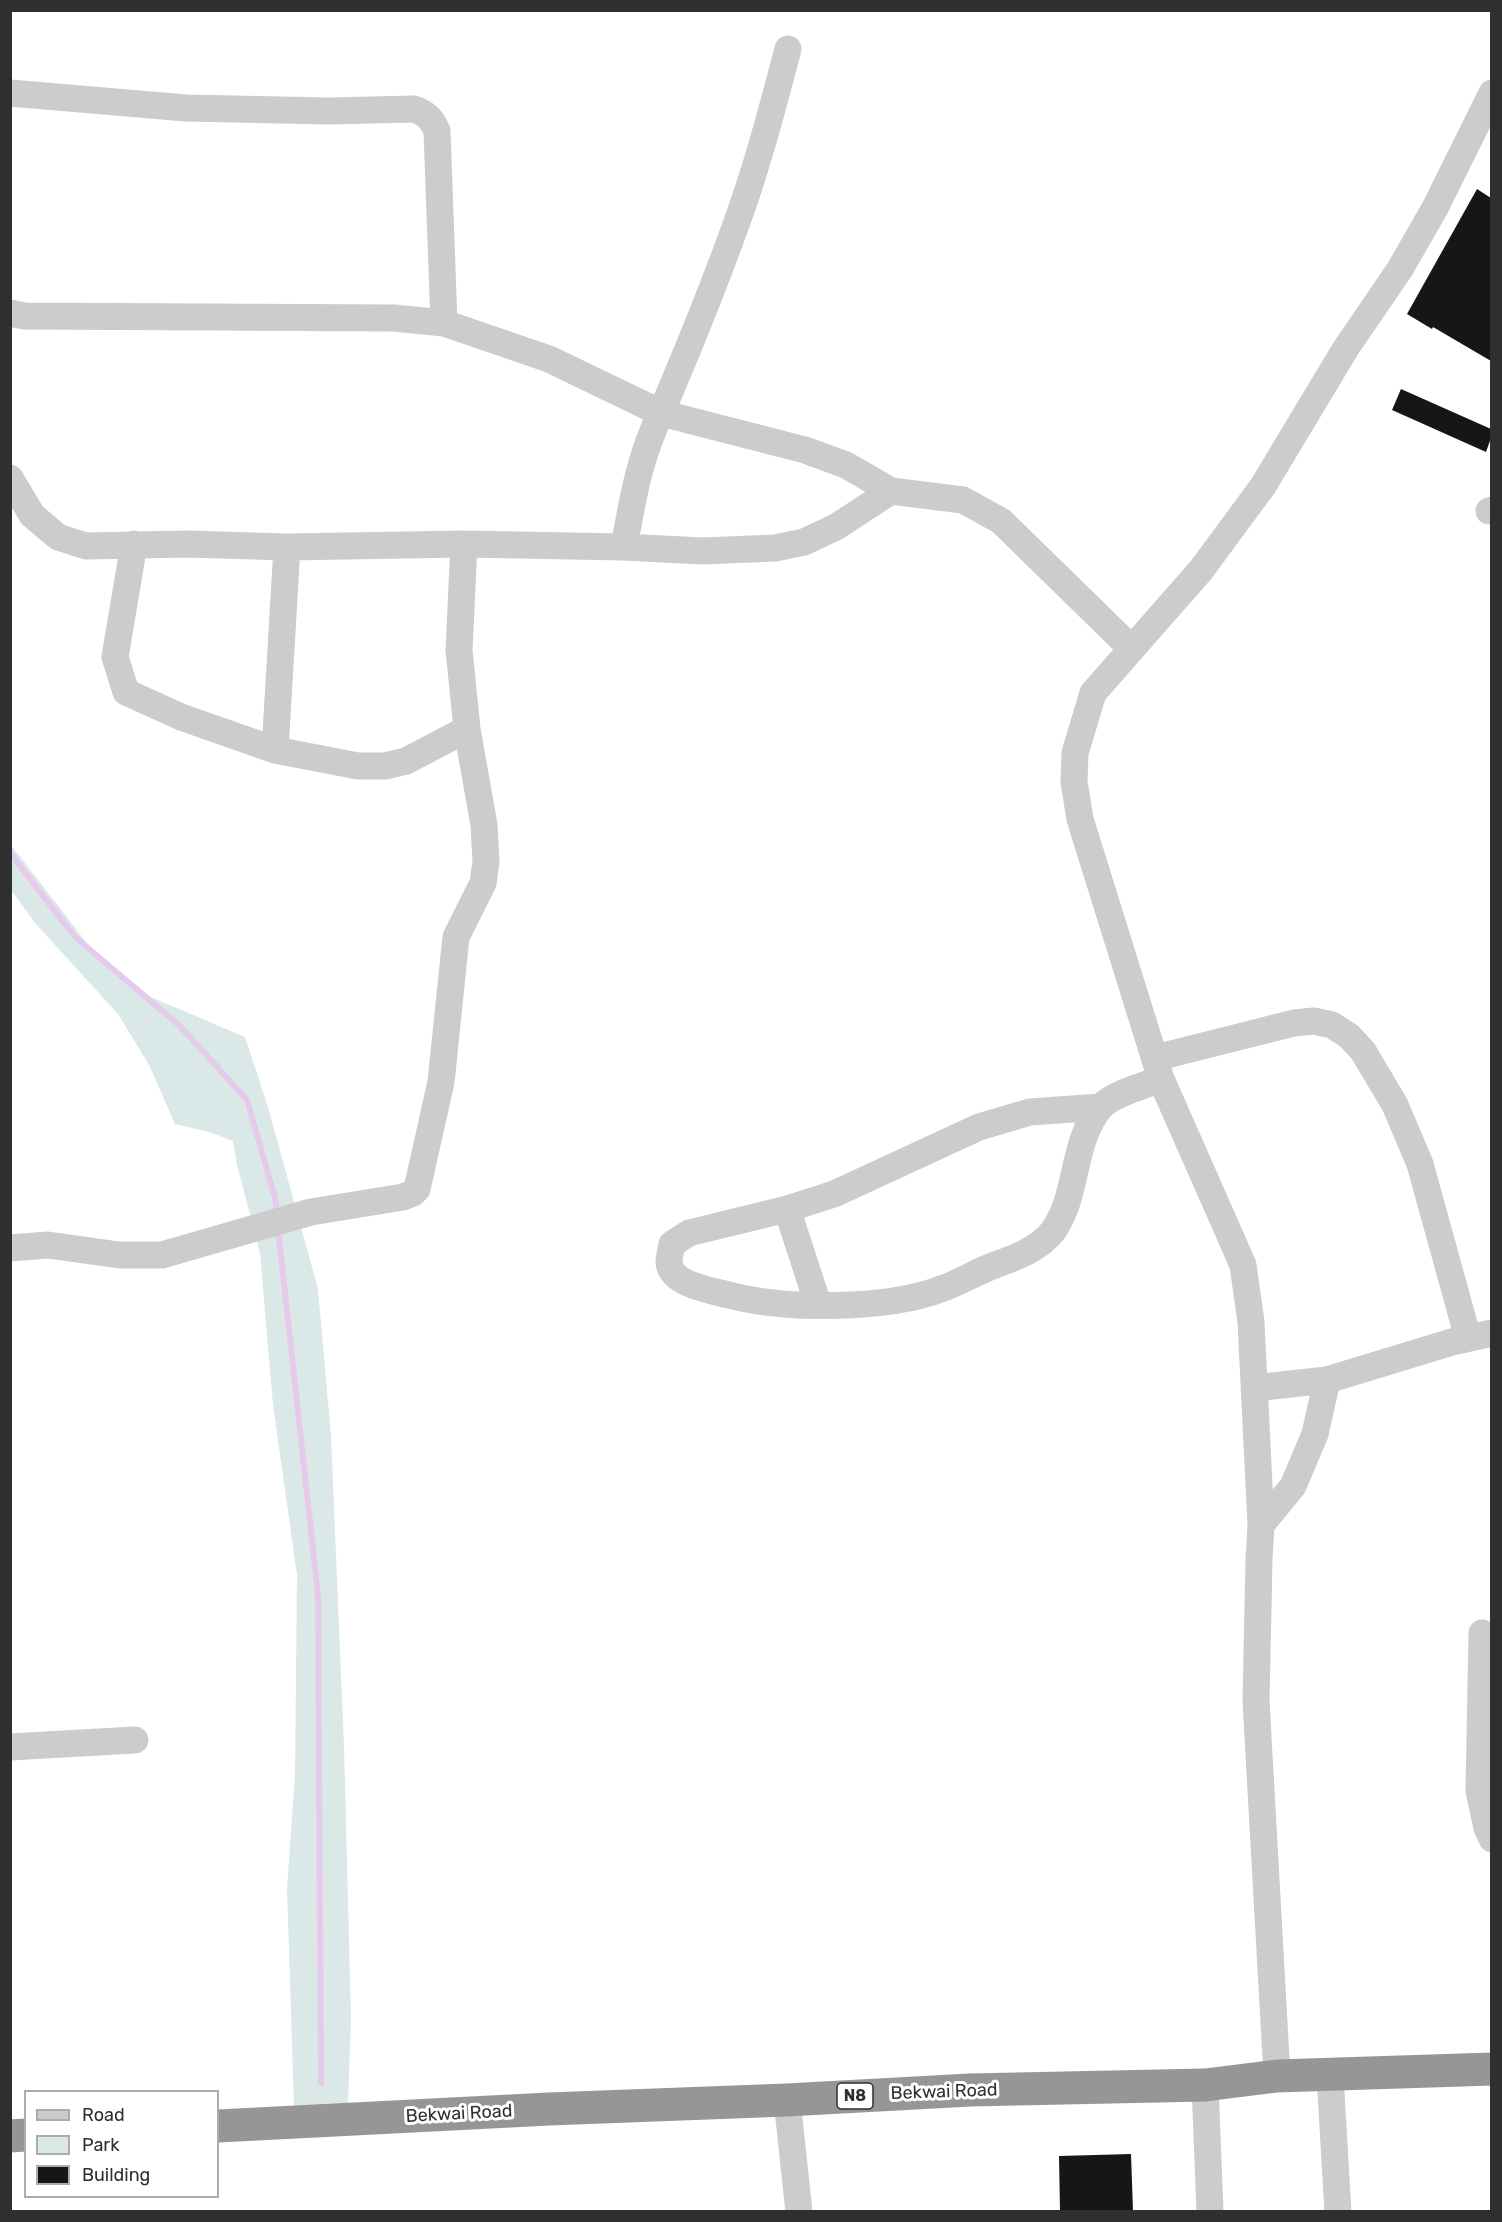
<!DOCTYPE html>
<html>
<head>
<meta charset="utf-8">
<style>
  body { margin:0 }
  #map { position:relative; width:1502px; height:2222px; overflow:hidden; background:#fff; font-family:Rubik,sans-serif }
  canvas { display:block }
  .frame { position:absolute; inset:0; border:12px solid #2f2f2f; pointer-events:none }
  .legend { position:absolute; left:24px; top:2090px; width:195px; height:108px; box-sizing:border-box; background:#fff; border:2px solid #acacac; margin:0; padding:8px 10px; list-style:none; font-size:18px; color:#2f2f2f }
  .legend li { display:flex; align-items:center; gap:12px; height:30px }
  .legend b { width:30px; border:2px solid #acacac }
</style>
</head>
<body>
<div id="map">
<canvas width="1502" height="2222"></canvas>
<div class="frame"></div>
<ul class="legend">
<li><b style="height:8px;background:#ccc"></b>Road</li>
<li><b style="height:16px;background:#dae9e8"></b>Park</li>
<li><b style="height:16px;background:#161616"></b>Building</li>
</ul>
</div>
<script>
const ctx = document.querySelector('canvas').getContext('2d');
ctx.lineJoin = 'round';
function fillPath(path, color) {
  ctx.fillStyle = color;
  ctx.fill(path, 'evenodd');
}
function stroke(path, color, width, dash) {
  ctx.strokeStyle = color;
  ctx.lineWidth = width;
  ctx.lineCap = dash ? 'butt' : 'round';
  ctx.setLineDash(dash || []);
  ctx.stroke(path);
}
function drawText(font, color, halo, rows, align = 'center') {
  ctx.font = font + ' Rubik,sans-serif';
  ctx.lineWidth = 6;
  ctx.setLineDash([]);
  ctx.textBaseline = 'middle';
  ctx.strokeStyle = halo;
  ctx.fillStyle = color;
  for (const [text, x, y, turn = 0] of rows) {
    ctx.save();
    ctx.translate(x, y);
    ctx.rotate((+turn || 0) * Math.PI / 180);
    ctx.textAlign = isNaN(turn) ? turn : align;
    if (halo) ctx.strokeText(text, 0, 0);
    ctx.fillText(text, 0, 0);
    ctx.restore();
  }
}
const green = new Path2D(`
  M11 845 97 956 146 995 245 1037 268 1107 318 1289 331 1436 344 1745 351 2019 348 2104 294 2107 287 1888 295 1775 297 1575 273 1405 260 1253 237 1165 233 1141 209 1132 175 1124 149 1065 118 1014 35 923 11 890Z`);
const stream = new Path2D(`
  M10 853 75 937 180 1026 247 1100 275 1198 277 1215
  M278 1228 318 1595 321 2083`);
const building = new Path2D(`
  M1477 189 1491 198V361L1433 327 1432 329 1407 314Z
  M1401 389 1491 429V438L1486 452 1392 410Z
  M1131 2154 1133 2211H1060L1059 2156Z`);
const minor = new Path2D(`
  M10 93 186 108 329 111 414 109C426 113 432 119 437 131L444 323
  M10 313 24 316 394 318 444 323 549 359 661 413C687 352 712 291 734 230 756 171 772 110 788 49
  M10 478 32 515 58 537 86 546 188 544 287 547 464 544 624 547
  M891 491 836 527 804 542 775 548 703 551 624 547C633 498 639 458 661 413L805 450 846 465 891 491 963 500 1001 521 1132 649
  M1489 511 1492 510
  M134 544 115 657 126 692 181 717 275 750 358 766H385L406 761 467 729
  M275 750 287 547
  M1155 1058 1294 1023 1314 1021 1332 1025 1349 1036 1363 1051 1395 1105 1420 1164 1468 1338
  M1101 1107 1030 1112 979 1127 834 1194 787 1209 689 1233 672 1244C671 1250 669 1257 669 1262 670 1284 712 1291 729 1295 785 1310 886 1310 941 1289 959 1283 976 1272 995 1265 1015 1258 1039 1249 1053 1231 1079 1195 1071 1143 1100 1108 1111 1094 1144 1086 1161 1079
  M787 1209 818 1304
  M10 1248 48 1245 119 1255H162L311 1212 403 1197 413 1193 417 1189 441 1082 456 937 483 883 486 862 484 825 467 729 459 650 464 544
  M1254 1388 1327 1380 1452 1342 1492 1333
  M1261 1525 1293 1486 1315 1434 1327 1380
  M1482 1633 1479 1791 1487 1828 1492 1839
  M10 1747 135 1740
  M1277 2076 1256 1701 1259 1560 1261 1525 1251 1322 1243 1265 1161 1079 1080 819 1074 782 1075 753 1093 693 1201 570 1263 486 1346 348 1400 269 1435 208 1492 93
  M1330 2076 1338 2212
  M1205 2085 1210 2212
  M787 2100 799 2212`);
const highway = new Path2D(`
  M218 2126 549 2109 787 2100 970 2090 1205 2085 1277 2076 1492 2069
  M10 2136 26 2135`);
const shields = [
  [855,2096,36]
];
const shieldNames = [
  ["N8",855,2096]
];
const streetNames = [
  ["Bekwai Road",944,2092,-2],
  ["Bekwai Road",459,2114,-3]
];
fillPath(green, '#dae9e8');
stroke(stream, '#e6caeb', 6);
fillPath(building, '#161616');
stroke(minor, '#ccc', 27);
stroke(highway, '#969696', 33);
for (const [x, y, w] of shields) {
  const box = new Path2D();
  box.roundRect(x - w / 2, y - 13, w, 26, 4.5);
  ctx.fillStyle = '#fff';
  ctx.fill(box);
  stroke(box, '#2f2f2f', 1.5);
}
drawText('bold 16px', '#2f2f2f', null, shieldNames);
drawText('18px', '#2f2f2f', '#fff', streetNames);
</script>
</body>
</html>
